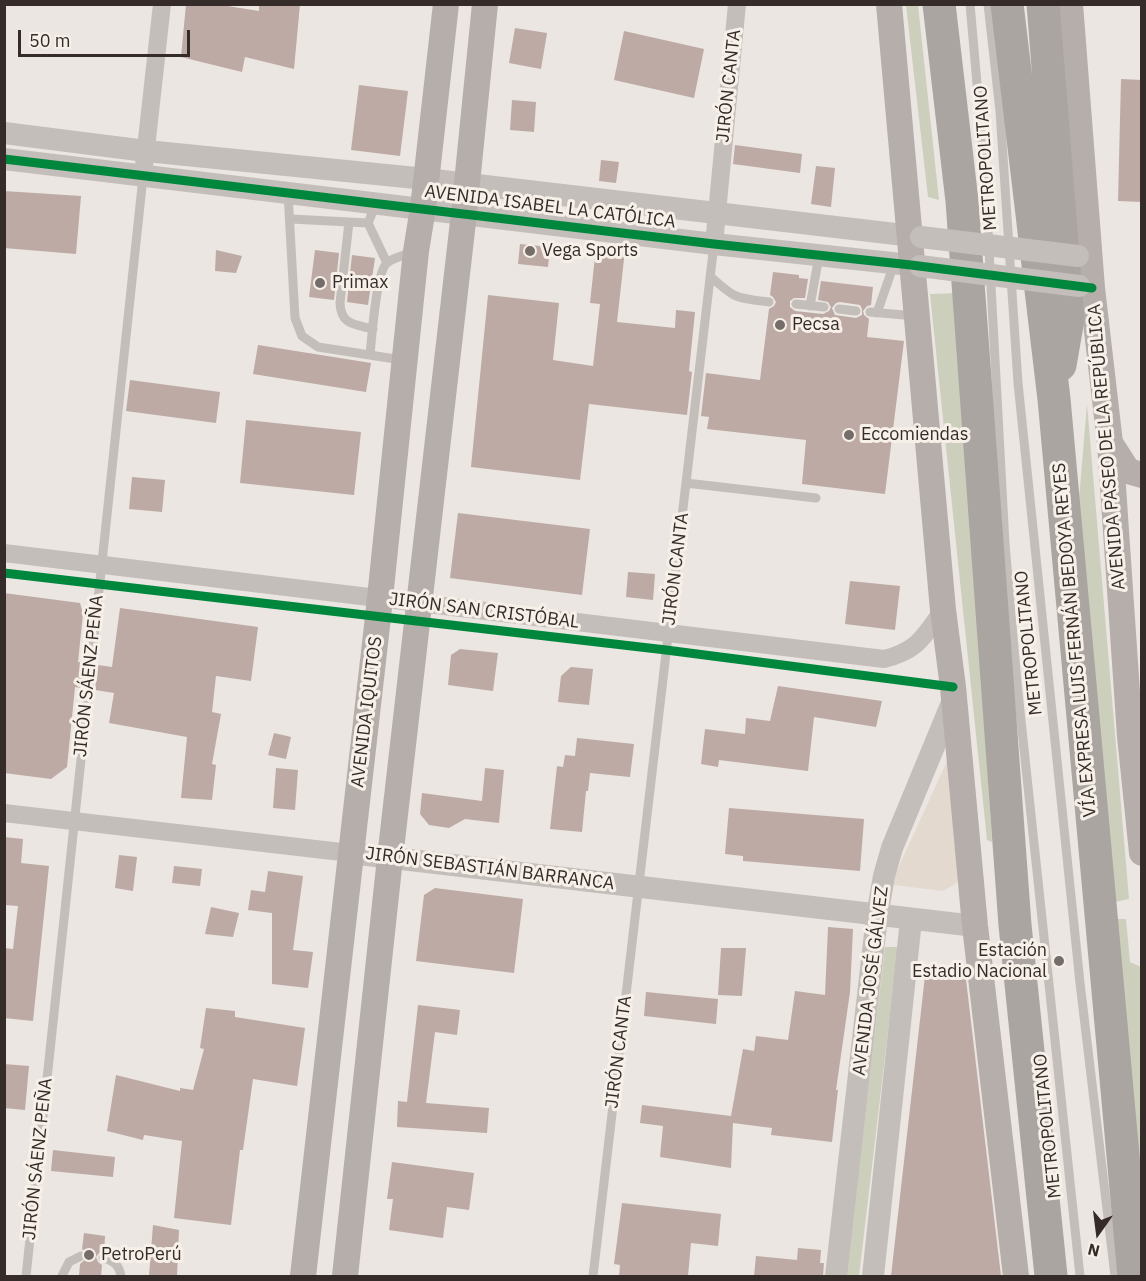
<!DOCTYPE html>
<html>
<head>
<meta charset="utf-8">
<style>
  body { margin:0 }
  #map { position:relative; width:1146px; height:1281px; overflow:hidden; background:#ebe6e1; font-family:"IBM Plex Sans",sans-serif }
  canvas { display:block }
  .frame { position:absolute; inset:0; border:6px solid #352c29; pointer-events:none }
  .north { position:absolute; left:1068px; top:1203px; width:60px; height:60px; -webkit-text-stroke:4px #f7f0e9; paint-order:stroke; rotate:194deg; font-size:16px; font-weight:700; line-height:24px; text-align:center; color:#352c29 }
  .north::after { content:''; display:block; margin:auto; width:21px; height:27px; background:#352c29; clip-path:polygon(50% 0,100% 100%,50% 72%,0 100%) }
  .scale { position:absolute; left:18px; top:30px; width:172px; height:27px; box-sizing:border-box; border:3px solid #352c29; border-top:0; padding-left:8px; font-size:18px; line-height:21px; white-space:nowrap; color:#352c29; -webkit-text-stroke:4px #f7f0e9; paint-order:stroke }
</style>
</head>
<body>
<div id="map">
<canvas width="1146" height="1281"></canvas>
<div class="frame"></div>
<div class="north">N</div>
<div class="scale">50 m</div>
</div>
<script>
const ctx = document.querySelector('canvas').getContext('2d');
ctx.lineJoin = 'round';
function fillPath(path, color) {
  ctx.fillStyle = color;
  ctx.fill(path, 'evenodd');
}
function stroke(path, color, width, dash) {
  ctx.strokeStyle = color;
  ctx.lineWidth = width;
  ctx.lineCap = dash ? 'butt' : 'round';
  ctx.setLineDash(dash || []);
  ctx.stroke(path);
}
function drawText(font, color, halo, rows, align = 'center') {
  ctx.font = font + ' "IBM Plex Sans",sans-serif';
  ctx.lineWidth = 6;
  ctx.setLineDash([]);
  ctx.textBaseline = 'middle';
  ctx.strokeStyle = halo;
  ctx.fillStyle = color;
  for (const [text, x, y, turn = 0] of rows) {
    ctx.save();
    ctx.translate(x, y);
    ctx.rotate((+turn || 0) * Math.PI / 180);
    ctx.textAlign = isNaN(turn) ? turn : align;
    if (halo) ctx.strokeText(text, 0, 0);
    ctx.fillText(text, 0, 0);
    ctx.restore();
  }
}
const green = new Path2D(`
  M906 5H918L939 200 928 197Z
  M958 293 992 842 987 840 930 294Z
  M1087 404 1129 899 1110 903 1076 535Z
  M1115 919H1126L1130 962 1141 967V1188Z
  M885 947H898L859 1276H846Z`);
const plaza = new Path2D(`
  M948 759 960 873 957 883 943 891 894 885 895 875Z`);
const building = new Path2D(`
  M186 4H215L259 11V4H300L294 69 245 57 242 72 181 57Z
  M515 28 547 33 541 69 509 63Z
  M624 31 704 49 694 98 614 80Z
  M1121 79 1142 80V202L1118 201Z
  M359 85 408 91 400 156 351 150Z
  M512 100 536 102 534 132 510 130Z
  M735 145 802 154 800 173 733 164Z
  M601 160 619 162 616 183 599 181Z
  M816 166 835 168 831 207 811 204Z
  M4 191 81 196 76 254 4 248Z
  M520 244 550 247 548 267 518 264Z
  M596 247 625 250 617 322 675 328 676 310 695 312 689 371 692 372 687 415 589 404 580 480 471 467 488 295 559 303 553 360 593 366 600 304 590 303Z
  M216 250 242 256 236 273 215 271Z
  M315 250 339 253 334 300 309 297Z
  M352 255 375 258 368 305 347 302Z
  M773 272 799 275V278L808 279 805 298H794L790 301V307L795 311 823 314 829 311 831 307 828 302 818 300 821 281 873 287 871 305 867 306 863 311 864 315 869 319 867 337 904 341 885 494 802 484 806 440 707 429 709 417 701 416 706 373 760 380 769 309 774 306 776 302 773 297 770 295ZM840 302 860 305 862 309V315L856 318 835 315 832 308 836 303Z
  M258 345 371 363 366 392 253 374Z
  M130 380 220 392 216 423 126 411Z
  M246 420 361 432 354 495 240 483Z
  M132 477 165 480 162 512 129 509Z
  M458 513 590 529 582 595 450 578Z
  M628 572 655 574 653 600 626 597Z
  M850 581 900 586 895 630 845 624Z
  M4 593 80 603 83 614 78 662 84 663 82 688 75 687 67 767 51 779 4 773Z
  M120 608 258 627 251 681 216 676 212 712 221 714 212 764 216 765 212 800 181 798 187 737 109 723 114 693 95 690 98 665 112 667Z
  M460 649 498 653 493 691 448 685 451 655Z
  M571 667 593 669 589 705 558 702 561 676Z
  M778 686 882 701 876 727 814 717 808 771 719 760 718 767 701 764 705 729 745 734 746 718 770 721Z
  M274 733 291 737 286 759 268 755Z
  M577 738 634 744 630 777 590 773 588 791H586L582 832 550 829 557 766 563 767 565 755 575 756Z
  M276 768 298 770 295 810 273 808Z
  M485 768 504 770 499 823 465 819 449 828 429 825 420 814 422 793 482 801Z
  M729 808 864 819 860 871 743 861V856L725 854Z
  M4 837 23 839 21 863 49 866 33 1021 4 1018V948L13 949 18 906 4 905Z
  M119 855 137 857 133 891 115 888Z
  M174 866 202 869 200 886 172 883Z
  M268 871 303 876 293 950 313 952 308 988 272 984V913L248 910 251 890 265 892Z
  M435 888 523 899 514 973 416 961 424 895Z
  M211 907 239 913 233 937 205 934Z
  M828 927 853 929 850 992 836 1090H838L832 1142 771 1135 772 1128 733 1123 731 1168 660 1157 663 1126 640 1123 642 1105 731 1116 743 1049 754 1051 756 1036 788 1040 795 991 825 995Z
  M721 948H746L742 996 718 995Z
  M926 967 965 971 1001 1276H891Z
  M646 992 718 999 716 1024 644 1016Z
  M418 1005 460 1010 457 1035 435 1032 426 1103 489 1108 487 1133 397 1127 398 1101 407 1102Z
  M206 1008 235 1011V1017L305 1028 297 1086 253 1079 243 1150H240L231 1225 174 1218 182 1141 144 1135 143 1140 107 1131 116 1075 180 1091V1088L193 1090 204 1049 200 1048Z
  M4 1064 29 1066 25 1110 4 1108Z
  M53 1150 115 1157 113 1177 51 1171Z
  M392 1162 474 1173 469 1210 447 1207 443 1238 389 1230 393 1199H387Z
  M622 1203 721 1214 718 1246 691 1243 688 1276H619L620 1265 614 1264Z
  M153 1225 179 1230 177 1276H149Z
  M84 1233 105 1236 104 1251 99 1253 96 1257 98 1262 102 1265 101 1276H79L80 1264 88 1257 87 1252 82 1249Z
  M798 1248 821 1250 820 1263H824L823 1276H754L756 1256 797 1260Z`);
const service = new Path2D(`
  M970 4 985 175 1005 544 1017 683 1080 1276
  M988 4 1000 111 1018 383 1080 983 1115 1276
  M288 193 295 318 302 336 318 347 402 360
  M291 219 368 223 376 204
  M349 222 340 303C341 325 354 324 373 329
  M368 223 387 263
  M710 276C735 299 736 298 769 302
  M796 304 824 307
  M810 306 819 256
  M839 309 856 311
  M870 312 915 316
  M877 313 894 264
  M370 354C372 337 376 272 387 263 394 257 406 255 414 252
  M686 483 816 498
  M103 1258C114 1261 119 1265 121 1276
  M26 1276 143 177
  M62 1276 69 1262 81 1256
  M593 1276 714 244`);
const minor = new Path2D(`
  M143 175 162 4
  M714 244 737 4
  M4 553 884 659C918 651 924 636 943 610
  M4 813 350 853`);
const tertiary = new Path2D(`
  M4 133 146 151 426 179 921 237
  M4 159 714 244 920 266
  M350 853 975 926
  M836 1276 877 916 884 876 892 848 954 698
  M873 1276 911 920`);
const secondary = new Path2D(`
  M889 4 943 610 953 687 975 926 1016 1276
  M1070 4 1092 288 1110 443 1130 736 1142 853
  M1110 443 1128 471 1142 475
  M303 1276 378 617 416 251 423 208 446 4
  M345 1276 390 858 464 213 485 4`);
const motorway = new Path2D(`
  M939 4 962 201 1015 925 1051 1276
  M1007 4 1054 399 1134 1276
  M1043 4 1068 319 1060 365`);
const tertiaryBridge = new Path2D(`
  M921 237 1078 256
  M920 266 1079 286`);
const cycleway = new Path2D(`
  M4 159 714 244 911 265 1092 288
  M4 573 666 650 953 687`);
const markers = [
  [530,251,6,"#756d69"],
  [320,283,6,"#756d69"],
  [780,325,6,"#756d69"],
  [849,435,6,"#756d69"],
  [1059,961,6,"#756d69"],
  [89,1255,6,"#756d69"]
];
const streetNames = [
  ["JIRÓN CANTA",729,86,-84],
  ["METROPOLITANO",986,158,-94],
  ["AVENIDA ISABEL LA CATÓLICA",550,207,7],
  ["AVENIDA PASEO DE LA REPÚBLICA",1107,447,-95],
  ["JIRÓN CANTA",676,569,-83],
  ["JIRÓN SAN CRISTÓBAL",484,611,7],
  ["VÍA EXPRESA LUIS FERNÁN BEDOYA REYES",1075,640,-95],
  ["METROPOLITANO",1029,643,-96],
  ["JIRÓN SÁENZ PEÑA",89,676,-84],
  ["AVENIDA IQUITOS",367,712,-83],
  ["JIRÓN SEBASTIÁN BARRANCA",490,869,7],
  ["AVENIDA JOSÉ GÁLVEZ",871,981,-83],
  ["JIRÓN CANTA",619,1052,-83],
  ["METROPOLITANO",1048,1126,-96],
  ["JIRÓN SÁENZ PEÑA",38,1159,-84]
];
const poiNames = [
  ["Vega Sports",542,251],
  ["Primax",332,283],
  ["Pecsa",792,325],
  ["Eccomiendas",861,435],
  ["Estación",1047,951,"right"],
  ["Estadio Nacional",1047,972,"right"],
  ["PetroPerú",101,1255]
];
fillPath(green, '#cdcfbd');
fillPath(plaza, '#e4d9cf');
fillPath(building, '#bdaaa5');
stroke(service, '#c4bebb', 9);
stroke(minor, '#c4bebb', 18);
stroke(tertiary, '#c4bebb', 22);
stroke(secondary, '#b5aeab', 26);
stroke(motorway, '#aaa5a0', 33);
stroke(tertiaryBridge, '#c4bebb', 22);
stroke(cycleway, '#00873e', 9);
for (const [x, y, r, color] of markers) {
  const dot = new Path2D();
  dot.arc(x, y, r, 0, 2 * Math.PI);
  ctx.fillStyle = color;
  ctx.fill(dot);
  stroke(dot, '#f7f0e9', 2);
}
drawText('18px', '#352c29', '#f7f0e9', streetNames);
drawText('18px', '#352c29', '#f7f0e9', poiNames, 'left');
</script>
</body>
</html>
